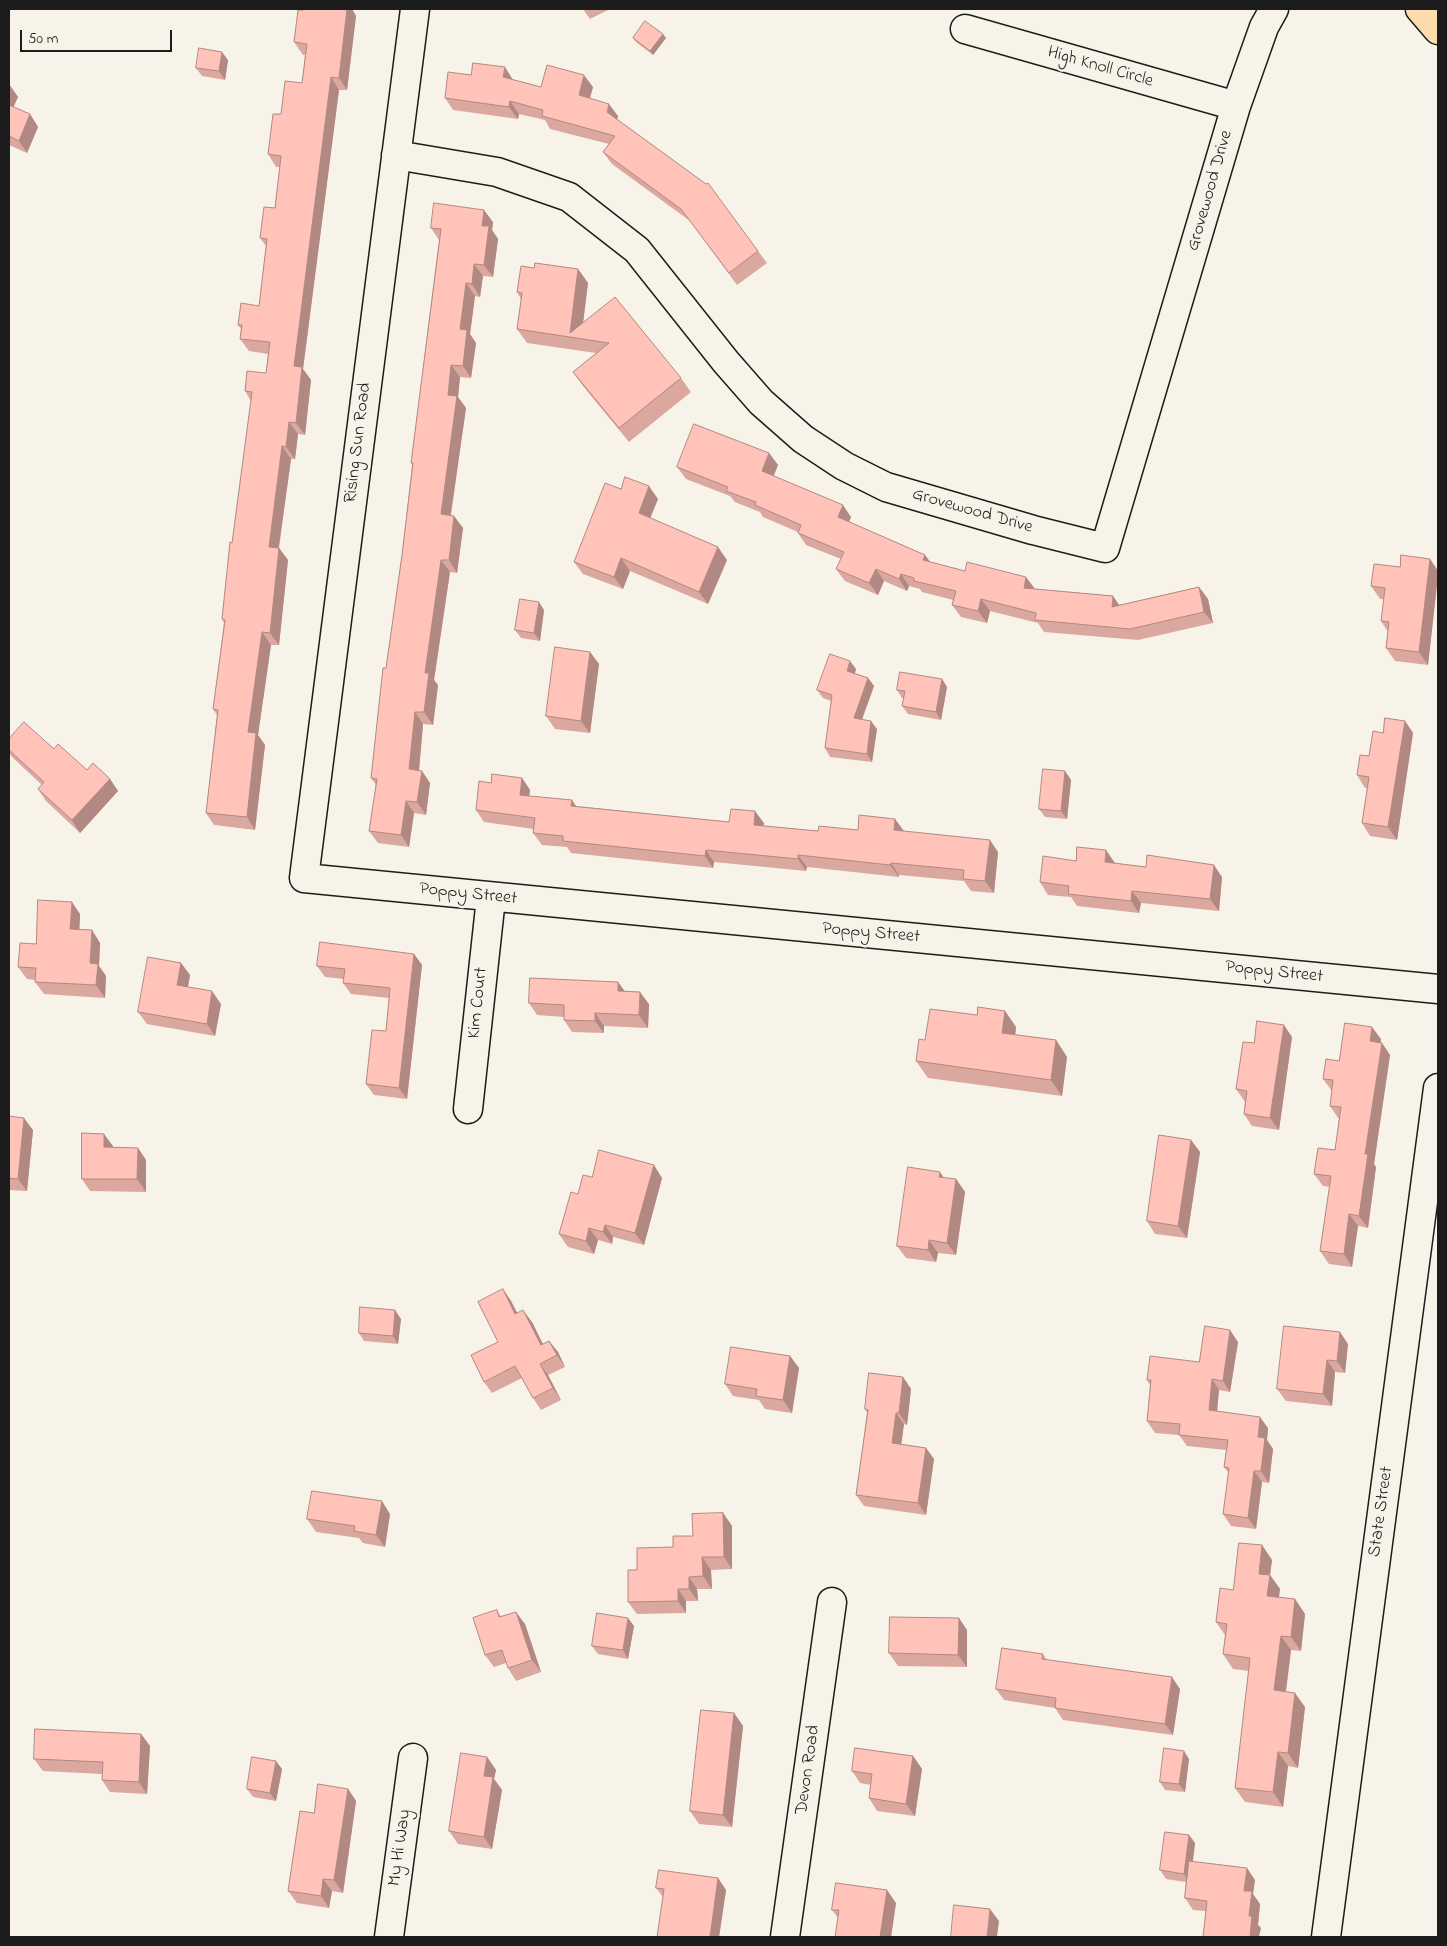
<!DOCTYPE html>
<html>
<head>
<meta charset="utf-8">
<style>
  body { margin:0 }
  #map { position:relative; width:1447px; height:1946px; overflow:hidden; background:#f7f3e8; font-family:"Indie Flower",sans-serif }
  canvas { display:block }
  .frame { position:absolute; inset:0; border:10px solid #1c1c1c; pointer-events:none }
  .scale { position:absolute; left:20px; top:30px; width:152px; height:22px; box-sizing:border-box; border:2px solid #1c1c1c; border-top:0; padding-left:6px; font-size:15px; line-height:18px; white-space:nowrap; color:#1c1c1c; -webkit-text-stroke:4px #f7f3e8; paint-order:stroke }
</style>
</head>
<body>
<div id="map">
<canvas width="1447" height="1946"></canvas>
<div class="frame"></div>
<div class="scale">50 m</div>
</div>
<script>
const ctx = document.querySelector('canvas').getContext('2d');
ctx.lineJoin = 'round';
function stroke(path, color, width, dash) {
  ctx.strokeStyle = color;
  ctx.lineWidth = width;
  ctx.lineCap = dash ? 'butt' : 'round';
  ctx.setLineDash(dash || []);
  ctx.stroke(path);
}
function fillPath(path, color) {
  ctx.fillStyle = color;
  ctx.fill(path, 'evenodd');
}
function drawText(font, color, halo, rows, align = 'center') {
  ctx.font = font + ' "Indie Flower",sans-serif';
  ctx.lineWidth = 5;
  ctx.setLineDash([]);
  ctx.textBaseline = 'middle';
  ctx.strokeStyle = halo;
  ctx.fillStyle = color;
  for (const [text, x, y, turn = 0] of rows) {
    ctx.save();
    ctx.translate(x, y);
    ctx.rotate((+turn || 0) * Math.PI / 180);
    ctx.textAlign = isNaN(turn) ? turn : align;
    if (halo) ctx.strokeText(text, 0, 0);
    ctx.fillText(text, 0, 0);
    ctx.restore();
  }
}
const minor = new Path2D(`
  M415 9 304 878 1438 989
  M965 29 1236 106
  M396 155 497 172 569 197 637 250 726 362 761 402 803 439 844 466 886 487 1033 530 1105 548 1236 106 1264 27 1274 9
  M468 1109 491 898
  M389 1937 413 1758
  M785 1937 832 1602
  M1326 1937 1438 1088`);
const major = new Path2D(`
  M1420 9 1438 30`);
const wall = new Path2D(`
  M303 9H352L356 16 347 90H339L303 369 311 380 305 435 298 434 295 459H291L279 548 288 560 279 645H271L258 735 265 745 255 830 214 825 206 813 217 715 213 709 224 623 222 619 251 401 245 391 266 373 268 354 249 351 240 339 241 329 238 325 259 306 266 246 260 238 275 208 280 167H276L268 154 281 114 302 83 305 55H303L294 42Z
  M583 9H610L590 19Z
  M633 38H666L653 55 636 42Z
  M228 60 225 80 202 76 196 68Z
  M471 75 513 80 541 87H593L590 98 618 116 617 119 758 251 767 263 737 285 690 221 612 164 603 152 609 144 550 129 545 120 519 114 518 119 453 110 445 98Z
  M9 84 18 97 13 107 30 114 38 127 27 153 9 145Z
  M493 222 492 230 498 239 493 277 483 276 480 297 475 296 470 334 476 343 471 378 460 377 458 397 466 408 451 515 454 516 463 528 457 573 450 572 434 680 438 685 433 725 423 724 419 771H422L430 783 426 815 414 813 409 847 378 843 369 831 376 785 371 778 402 555 412 465 411 463 439 240 431 228Z
  M534 268 578 269 588 283 583 323 681 378 691 392 629 442 583 386 573 372 596 353 527 343 517 329 521 299 517 292Z
  M769 453 778 465 773 476 851 517 849 522 925 555 930 562 1035 589 1113 596 1119 605 1199 587 1208 599 1213 623 1138 640 1044 632 1038 623 990 611 987 623 961 617 952 605 953 600 922 592 920 589 909 586 907 591 884 581 878 595 845 581 836 569 841 559 806 545 798 533V532L763 517 760 512 735 502 730 496 686 479 677 467Z
  M621 489 658 499 650 518 727 560 708 604 630 571 623 589 583 574 574 562Z
  M1430 559 1438 571V576L1428 665 1395 661 1386 648 1388 632 1381 621 1384 599H1380L1371 586 1400 567Z
  M544 610 540 641 521 638 515 630Z
  M590 652 599 664 590 733 555 729 546 716Z
  M856 669 855 673 868 678 874 686 862 720 877 729 872 762 830 757 825 748 831 701 823 698 817 690Z
  M942 679 947 687 941 720 908 714 902 706 904 698H902L897 690Z
  M1405 721 1413 733 1397 840 1370 836 1362 823 1367 788H1365L1357 775 1383 733Z
  M9 739 54 749 87 770 110 779 118 791 80 833 46 801 38 789 42 785 12 757 9 753Z
  M1065 771 1071 780 1067 819 1045 817 1039 809Z
  M522 778 530 790 529 796 576 806 729 822 764 823 763 826 818 831 858 830 895 819 903 831 998 852 994 893 971 891 964 881 899 875V877L807 867 806 871 714 862 713 868 571 853 567 847 542 845 533 833 534 829 484 822 476 810 491 783Z
  M1076 861 1115 863 1222 877 1219 911 1141 903 1139 913 1077 906 1071 897 1048 895 1040 882Z
  M80 914 79 930H92L100 943 99 966 106 976 105 998 44 994 35 982V980L27 979 18 967 36 944Z
  M414 954 422 965 407 1099 374 1095 366 1084 386 1031 389 998 351 994 343 983 344 979 325 977 317 966Z
  M181 963 190 975 188 987 221 1004 215 1036 147 1024 138 1012Z
  M618 982 624 991 649 1004 648 1028 604 1026V1033L572 1032 564 1020V1017L537 1015 529 1003Z
  M1005 1011 1016 1027 1015 1035 1056 1040 1067 1057 1062 1096 928 1078 916 1061 925 1040 977 1015Z
  M1292 1037 1279 1130 1252 1126 1244 1114 1245 1102 1236 1089 1254 1043Z
  M1381 1039V1042L1390 1055 1374 1164 1376 1167 1368 1228 1358 1226 1352 1267 1329 1264 1320 1251 1330 1187 1323 1186 1314 1174 1335 1150 1339 1118H1338L1330 1106 1332 1091 1323 1079 1339 1061Z
  M9 1116 33 1130 27 1191 9 1190Z
  M1191 1140 1200 1152 1187 1238 1155 1234 1147 1221Z
  M113 1146V1147L138 1148 146 1160V1192L90 1191 82 1179Z
  M592 1177 662 1178 644 1245 613 1237 612 1244 598 1240 594 1254 568 1247 559 1234 578 1194Z
  M944 1178 956 1179 965 1192 956 1255 938 1253 936 1262 906 1258 897 1246Z
  M503 1289 511 1301 517 1313 532 1322 543 1344 549 1341 558 1352 565 1367 548 1375 561 1400 541 1410 533 1398 522 1378 492 1393 484 1382 498 1342Z
  M401 1319 398 1344 364 1341 359 1333Z
  M1238 1342 1230 1392 1219 1390 1217 1412 1268 1428 1267 1440 1273 1449 1269 1483 1262 1482 1256 1529 1231 1526 1223 1514 1229 1473 1224 1467 1226 1450 1187 1446 1179 1435 1155 1433 1147 1421 1150 1385 1147 1380 1199 1362Z
  M1348 1344 1345 1373 1335 1372 1332 1406 1286 1401 1277 1389Z
  M790 1356 799 1368 792 1413 765 1409 759 1400 733 1396 725 1384Z
  M903 1377 911 1389 907 1425 904 1424 901 1444 926 1448 934 1459 926 1515 864 1506 856 1495 867 1413 865 1409Z
  M723 1513 732 1526V1569L711 1570 712 1589H697L698 1601H686V1613L637 1614 628 1602 637 1570 693 1536Z
  M390 1514 385 1547 363 1543 359 1538 316 1532 307 1519Z
  M1262 1545 1272 1560 1270 1575 1280 1589 1279 1597 1295 1599 1305 1614 1301 1651 1291 1650 1286 1692 1305 1707 1298 1768 1288 1766 1283 1807 1245 1802 1235 1788 1249 1671 1233 1669 1223 1654 1225 1635 1216 1622 1233 1590Z
  M497 1610 501 1617 525 1624 541 1672 516 1681 508 1668 506 1663 494 1667 485 1655Z
  M634 1626 628 1659 598 1654 592 1646Z
  M967 1630V1667L898 1666 889 1653Z
  M1043 1654 1047 1660 1180 1689 1173 1735 1063 1720 1055 1708 1004 1700 996 1689Z
  M734 1713 743 1726 732 1827 699 1824 690 1811Z
  M141 1734 150 1746 147 1794 110 1792 102 1780V1774L43 1771 34 1759Z
  M913 1756 922 1769 915 1816 877 1811 869 1798 871 1785 860 1783 852 1771Z
  M487 1757 496 1770 494 1779 502 1790 492 1849 458 1844 449 1831Z
  M1189 1759 1185 1792 1165 1790 1160 1782Z
  M282 1769 276 1801 253 1797 247 1789Z
  M348 1789 356 1801 343 1893 332 1891 329 1908 297 1903 288 1891 314 1813Z
  M1189 1835 1195 1843 1193 1862 1255 1880 1253 1894 1260 1904 1258 1925 1261 1928 1206 1911 1193 1910 1185 1898 1186 1882 1166 1879 1160 1870Z
  M718 1878 726 1890 719 1937H657L663 1897 656 1888Z
  M896 1903 891 1937H835L838 1918 832 1910Z`);
const shadedWall = new Path2D(`
  M347 9H352L356 16 347 90 339 78Z
  M663 34 666 38 653 55 650 51Z
  M222 52 228 60 225 80 219 71Z
  M505 67 513 80 503 77Z
  M584 75 593 87 587 108 579 95Z
  M331 77 339 90 303 369 311 380 305 435 296 423 294 366Z
  M9 84 18 97 10 115 9 113Z
  M510 101 519 114 518 119 509 107Z
  M609 104 618 116 616 124 607 112Z
  M30 114 38 127 27 153 19 141Z
  M484 210 493 222 492 230 498 239 493 277 484 265 482 226Z
  M474 264 483 276 480 297 472 284Z
  M578 269 588 283 581 339 570 333Z
  M466 283 475 296 470 334 476 343 471 378 463 366 460 329Z
  M451 365 460 377 458 397 466 408 449 526 441 514 448 395Z
  M289 422 298 434 295 459 286 447Z
  M282 446 291 459 277 559 269 547Z
  M769 453 778 465 771 483 762 471Z
  M649 486 658 499 647 526 639 513Z
  M843 505 851 517 846 529 838 517Z
  M454 516 463 528 457 573 449 560Z
  M718 547 727 560 708 604 699 592Z
  M279 548 288 560 279 645 270 633Z
  M925 555 934 567 923 560Z
  M621 558 630 571 623 589 614 577Z
  M1430 559 1438 571V576L1428 665 1419 652Z
  M441 560 450 572 434 680 438 685 433 725 424 712 425 673Z
  M876 569 884 581 878 595 869 583Z
  M901 574 909 586 907 591 899 579Z
  M1026 577 1035 589 1024 588Z
  M1199 587 1208 599 1213 623 1204 612Z
  M1113 596 1121 608 1112 607Z
  M981 599 990 611 987 623 978 611Z
  M539 602 544 610 540 641 534 633Z
  M262 632 271 645 258 735 265 745 255 830 247 817 248 732Z
  M590 652 599 664 590 733 581 721Z
  M850 661 856 669 853 679 847 671Z
  M868 678 874 686 859 727 854 718Z
  M942 679 947 687 941 720 936 712Z
  M415 712 423 724 418 782 409 769Z
  M871 721 877 729 872 762 867 754Z
  M1405 721 1413 733 1397 840 1388 827Z
  M422 771 430 783 426 815 417 802Z
  M1065 771 1071 780 1067 819 1061 811Z
  M522 778 530 790 528 807 520 795Z
  M110 779 118 791 80 833 72 820Z
  M572 800 580 812 571 806Z
  M406 801 414 813 409 847 401 835Z
  M755 811 764 823 762 837 754 825Z
  M895 819 904 831 894 830Z
  M990 840 998 852 994 893 985 881Z
  M706 850 714 862 713 868 705 856Z
  M1106 850 1115 863 1114 874 1105 862Z
  M798 855 807 867 806 871 798 859Z
  M891 863 899 875V877L890 865Z
  M1214 865 1222 877 1219 911 1210 899Z
  M1132 891 1141 903 1139 913 1131 901Z
  M72 902 80 914 79 941 70 929Z
  M92 930 100 943 99 966 106 976 105 998 96 985 90 963Z
  M414 954 422 965 407 1099 399 1088Z
  M181 963 190 975 186 997 177 985Z
  M618 982 627 994 618 991Z
  M212 991 221 1004 215 1036 207 1024Z
  M640 992 649 1004 648 1028 639 1015Z
  M1005 1011 1016 1027 1014 1049 1002 1033Z
  M595 1013 604 1026V1033L595 1021Z
  M1284 1025 1292 1037 1279 1130 1270 1118Z
  M1372 1027 1381 1039 1379 1053 1370 1041Z
  M1056 1040 1067 1057 1062 1096 1051 1080Z
  M1382 1043 1390 1055 1374 1164 1376 1167 1368 1228 1359 1216 1365 1154Z
  M24 1118 33 1130 27 1191 18 1179Z
  M104 1134 113 1146 112 1159 104 1147Z
  M1191 1140 1200 1152 1187 1238 1178 1226Z
  M138 1148 146 1160V1192L137 1179Z
  M654 1165 662 1178 644 1245 635 1233Z
  M940 1172 948 1184 939 1177Z
  M956 1179 965 1192 956 1255 947 1243Z
  M1349 1214 1358 1226 1352 1267 1344 1254Z
  M605 1225 613 1237 612 1244 603 1232Z
  M589 1228 598 1240 594 1254 586 1241Z
  M929 1240 938 1253 936 1262 928 1250Z
  M503 1289 511 1301 524 1326 515 1314Z
  M395 1310 401 1319 398 1344 393 1336Z
  M523 1310 532 1322 549 1357 541 1345Z
  M1230 1330 1238 1342 1230 1392 1223 1381Z
  M1340 1332 1348 1344 1345 1373 1337 1361Z
  M549 1341 558 1352 565 1367 557 1355Z
  M790 1356 799 1368 792 1413 783 1400Z
  M1327 1360 1335 1372 1332 1406 1323 1394Z
  M540 1364 548 1375 561 1400 553 1388Z
  M903 1377 911 1389 907 1425 899 1413Z
  M1212 1379 1219 1390 1216 1422 1209 1410Z
  M896 1413 904 1424 900 1454 892 1443Z
  M1260 1417 1268 1428 1267 1440 1273 1449 1269 1483 1261 1471 1258 1437Z
  M926 1448 934 1459 926 1515 918 1503Z
  M1254 1471 1262 1482 1256 1529 1248 1518Z
  M382 1501 390 1514 385 1547 376 1535Z
  M723 1513 732 1526V1569L724 1557Z
  M1262 1545 1272 1560 1270 1575 1280 1589 1277 1610 1267 1596 1259 1574Z
  M702 1557 711 1570 712 1589 703 1576Z
  M689 1577 697 1589 698 1601 689 1589Z
  M678 1589 686 1601V1613L678 1601Z
  M1295 1599 1305 1614 1301 1651 1291 1637Z
  M516 1612 525 1624 541 1672 532 1660Z
  M628 1618 634 1626 628 1659 623 1650Z
  M959 1618 967 1630V1667L958 1655Z
  M1281 1636 1291 1650 1284 1705 1274 1690Z
  M1172 1677 1180 1689 1173 1735 1165 1724Z
  M1295 1693 1305 1707 1298 1768 1288 1753Z
  M734 1713 743 1726 732 1827 723 1815Z
  M141 1734 150 1746 147 1794 139 1782Z
  M1184 1751 1189 1759 1185 1792 1179 1784Z
  M1278 1752 1288 1766 1283 1807 1273 1792Z
  M913 1756 922 1769 915 1816 906 1804Z
  M487 1757 496 1770 494 1779 502 1790 492 1849 484 1837V1776Z
  M276 1761 282 1769 276 1801 270 1793Z
  M348 1789 356 1801 343 1893 334 1880Z
  M1189 1835 1195 1843 1190 1882 1184 1874Z
  M1247 1868 1255 1880 1253 1894 1260 1904 1258 1925 1261 1928 1259 1937H1250L1249 1916 1244 1891Z
  M718 1878 726 1890 719 1937H710Z
  M323 1879 332 1891 329 1908 321 1896Z
  M887 1890 896 1903 891 1937H880Z
  M990 1909 999 1921 997 1937H987Z`);
const building = new Path2D(`
  M303 9H347L339 78 331 77 294 366 302 367 296 423 289 422 286 447 282 446 269 547 279 548 270 633 262 632 248 732 256 733 247 817 206 813 218 710 213 709 225 620 222 619 230 542 232 543 252 392 245 391 247 371 266 373 270 342 240 339 242 325H238L241 303 259 306 267 239 260 238 264 207 275 208 281 156 268 154 273 114H281L285 81 302 83 307 44 294 42 298 10H303Z
  M645 21 663 34 650 51 633 38Z
  M199 48 222 52 219 71 196 68Z
  M473 63 505 67 503 77 541 87 547 65 584 75 579 95 609 104 607 112 706 184 708 183 758 251 729 273 681 209 603 152 615 136 542 116 543 110 510 101 509 107 445 98 448 72 471 75Z
  M9 105 30 114 19 141 9 136Z
  M434 203 484 210 482 226H489L484 265 474 264 472 284 466 283 460 329 467 330 463 366 451 365 448 395 457 396 441 514 454 516 449 560H441L425 673H429L424 712H415L409 769 422 771 417 802 406 801 401 835 369 831 377 779 371 778 383 668H386L402 555 413 463H411L441 229 431 228Z
  M535 263 578 269 570 333 615 297 681 378 619 428 573 372 609 343 517 329 522 293 517 292 521 266 534 268Z
  M694 424 769 453 762 471 843 505 838 517 925 555 923 560 965 571 967 562 1026 577 1024 588 1113 596 1112 607 1199 587 1204 612 1130 629 1035 620 1036 613 981 599 978 611 952 605 956 591 914 581V578L901 574 899 579 876 569 869 583 836 569 844 552 798 533 801 525 755 505 756 502 726 491 728 487 677 467Z
  M625 477 649 486 639 513 718 547 699 592 621 558 614 577 574 562 605 483 621 489Z
  M1401 555 1430 559 1419 652 1386 648 1389 622 1381 621 1385 588 1371 586 1374 564 1400 567Z
  M520 599 539 602 534 633 515 630Z
  M555 647 590 652 581 721 546 716Z
  M830 654 850 661 847 671 868 678 854 718 871 721 867 754 825 748 832 695 817 690Z
  M900 672 942 679 936 712 902 706 905 691 897 690Z
  M1385 718 1405 721 1388 827 1362 823 1369 777 1357 775 1360 755 1369 756 1373 731 1383 733Z
  M24 722 54 749 58 744 87 770 93 763 110 779 72 820 38 789 44 782 9 750V739Z
  M1043 769 1065 771 1061 811 1039 809Z
  M492 774 522 778 520 795 572 800 571 806 729 822 731 809 755 811 754 825 818 831 819 826 858 830 859 815 895 819 894 830 990 840 985 881 963 879 964 870 891 863 890 865 798 855V859L706 850 705 856 563 841V836L533 833 535 818 476 810 479 781 491 783Z
  M1077 847 1106 850 1105 862 1146 867 1147 855 1214 865 1210 899 1132 891 1131 901 1068 894 1069 886 1040 882 1043 856 1076 861Z
  M38 900 72 902 70 929 92 930 90 963 98 964 96 985 35 982 36 968 18 967 20 943 36 944Z
  M320 942 414 954 399 1088 366 1084 372 1030 386 1031 390 988 343 983 345 969 317 966Z
  M148 957 181 963 177 985 212 991 207 1024 138 1012Z
  M530 978 618 982V991L640 992 639 1015 595 1013V1021L564 1020V1005L529 1003Z
  M978 1007 1005 1011 1002 1033 1056 1040 1051 1080 916 1061 919 1039 925 1040 930 1009 977 1015Z
  M1257 1021 1284 1025 1270 1118 1244 1114 1247 1091 1236 1089 1243 1042 1254 1043Z
  M1345 1023 1372 1027 1370 1041 1382 1043 1365 1154H1368L1359 1216 1349 1214 1344 1254 1320 1251 1331 1176 1314 1174 1318 1148 1335 1150 1341 1107 1330 1106 1333 1080 1323 1079 1326 1059 1339 1061Z
  M9 1116 24 1118 18 1179 9 1178Z
  M82 1133 104 1134V1147L138 1148 137 1179H82Z
  M1159 1135 1191 1140 1178 1226 1147 1221Z
  M599 1150 654 1165 635 1233 605 1225 603 1232 589 1228 586 1241 559 1234 571 1192 578 1194 583 1175 592 1177Z
  M908 1167 940 1172 939 1177 956 1179 947 1243 929 1240 928 1250 897 1246Z
  M503 1289 515 1314 523 1310 541 1345 549 1341 557 1355 540 1364 553 1388 533 1398 515 1366 484 1382 471 1355 498 1342 478 1302Z
  M360 1307 395 1310 393 1336 359 1333Z
  M1205 1326 1230 1330 1223 1381 1212 1379 1209 1410 1260 1417 1258 1437 1265 1438 1261 1471H1254L1248 1518 1223 1514 1229 1468 1224 1467 1228 1440 1179 1435 1180 1424 1147 1421 1151 1380H1147L1150 1356 1199 1362Z
  M1284 1326 1340 1332 1337 1361 1327 1360 1323 1394 1277 1389Z
  M731 1347 790 1356 783 1400 756 1396 757 1389 725 1384Z
  M869 1373 903 1377 899 1413H896L892 1443 926 1448 918 1503 856 1495 868 1410 865 1409Z
  M312 1491 382 1501 376 1535 354 1531 355 1526 307 1519Z
  M723 1513 724 1557H702L703 1576 689 1577V1589H678V1601L628 1602V1570H637V1548L673 1547V1536H693L692 1514Z
  M1239 1543 1262 1545 1259 1574 1270 1575 1267 1596 1295 1599 1291 1637 1281 1636 1274 1690 1295 1693 1288 1753 1278 1752 1273 1792 1235 1788 1250 1658 1223 1654 1227 1624 1216 1622 1220 1588 1233 1590Z
  M497 1610 499 1617 516 1612 532 1660 508 1668 502 1650 485 1655 473 1618Z
  M597 1613 628 1618 623 1650 592 1646Z
  M890 1617 959 1618 958 1655 889 1653Z
  M1002 1648 1043 1654 1042 1659 1172 1677 1165 1724 1055 1708 1056 1698 996 1689Z
  M701 1710 734 1713 723 1815 690 1811Z
  M35 1729 141 1734 139 1782 102 1780 103 1762 34 1759Z
  M855 1748 913 1756 906 1804 869 1798 872 1774 852 1771Z
  M1164 1748 1184 1751 1179 1784 1160 1782Z
  M461 1753 487 1757 484 1776 493 1777 484 1837 449 1831Z
  M252 1757 276 1761 270 1793 247 1789Z
  M318 1784 348 1789 334 1880 323 1879 321 1896 288 1891 300 1811 314 1813Z
  M1165 1832 1189 1835 1184 1874 1160 1870Z
  M1189 1861 1247 1868 1244 1891H1252L1249 1916H1252L1250 1937H1203L1207 1901 1185 1898Z
  M659 1870 718 1878 710 1937H657L664 1889 656 1888Z
  M836 1883 887 1890 880 1937H835L839 1910H832Z
  M954 1905 990 1909 987 1937H951Z`);
const streetNames = [
  ["High Knoll Circle",1100,68,16],
  ["Grovewood Drive",1211,191,-74],
  ["Rising Sun Road",359,443,-83],
  ["Grovewood Drive",972,512,16],
  ["Poppy Street",468,895,6],
  ["Poppy Street",871,934,5],
  ["Poppy Street",1274,973,6],
  ["Kim Court",479,1003,-84],
  ["State Street",1382,1512,-82],
  ["Devon Road",809,1770,-82],
  ["My Hi Way",401,1848,-82]
];
stroke(minor, '#1c1c1c', 31);
stroke(major, '#1c1c1c', 31);
stroke(minor, '#f7f3e8', 28);
stroke(major, '#fcdcac', 28);
fillPath(wall, '#dba8a0');
fillPath(shadedWall, '#b28882');
fillPath(building, '#ffc3ba');
stroke(building, '#b28882', 1);
drawText('18px', '#1c1c1c', '#f7f3e8', streetNames);
</script>
</body>
</html>
